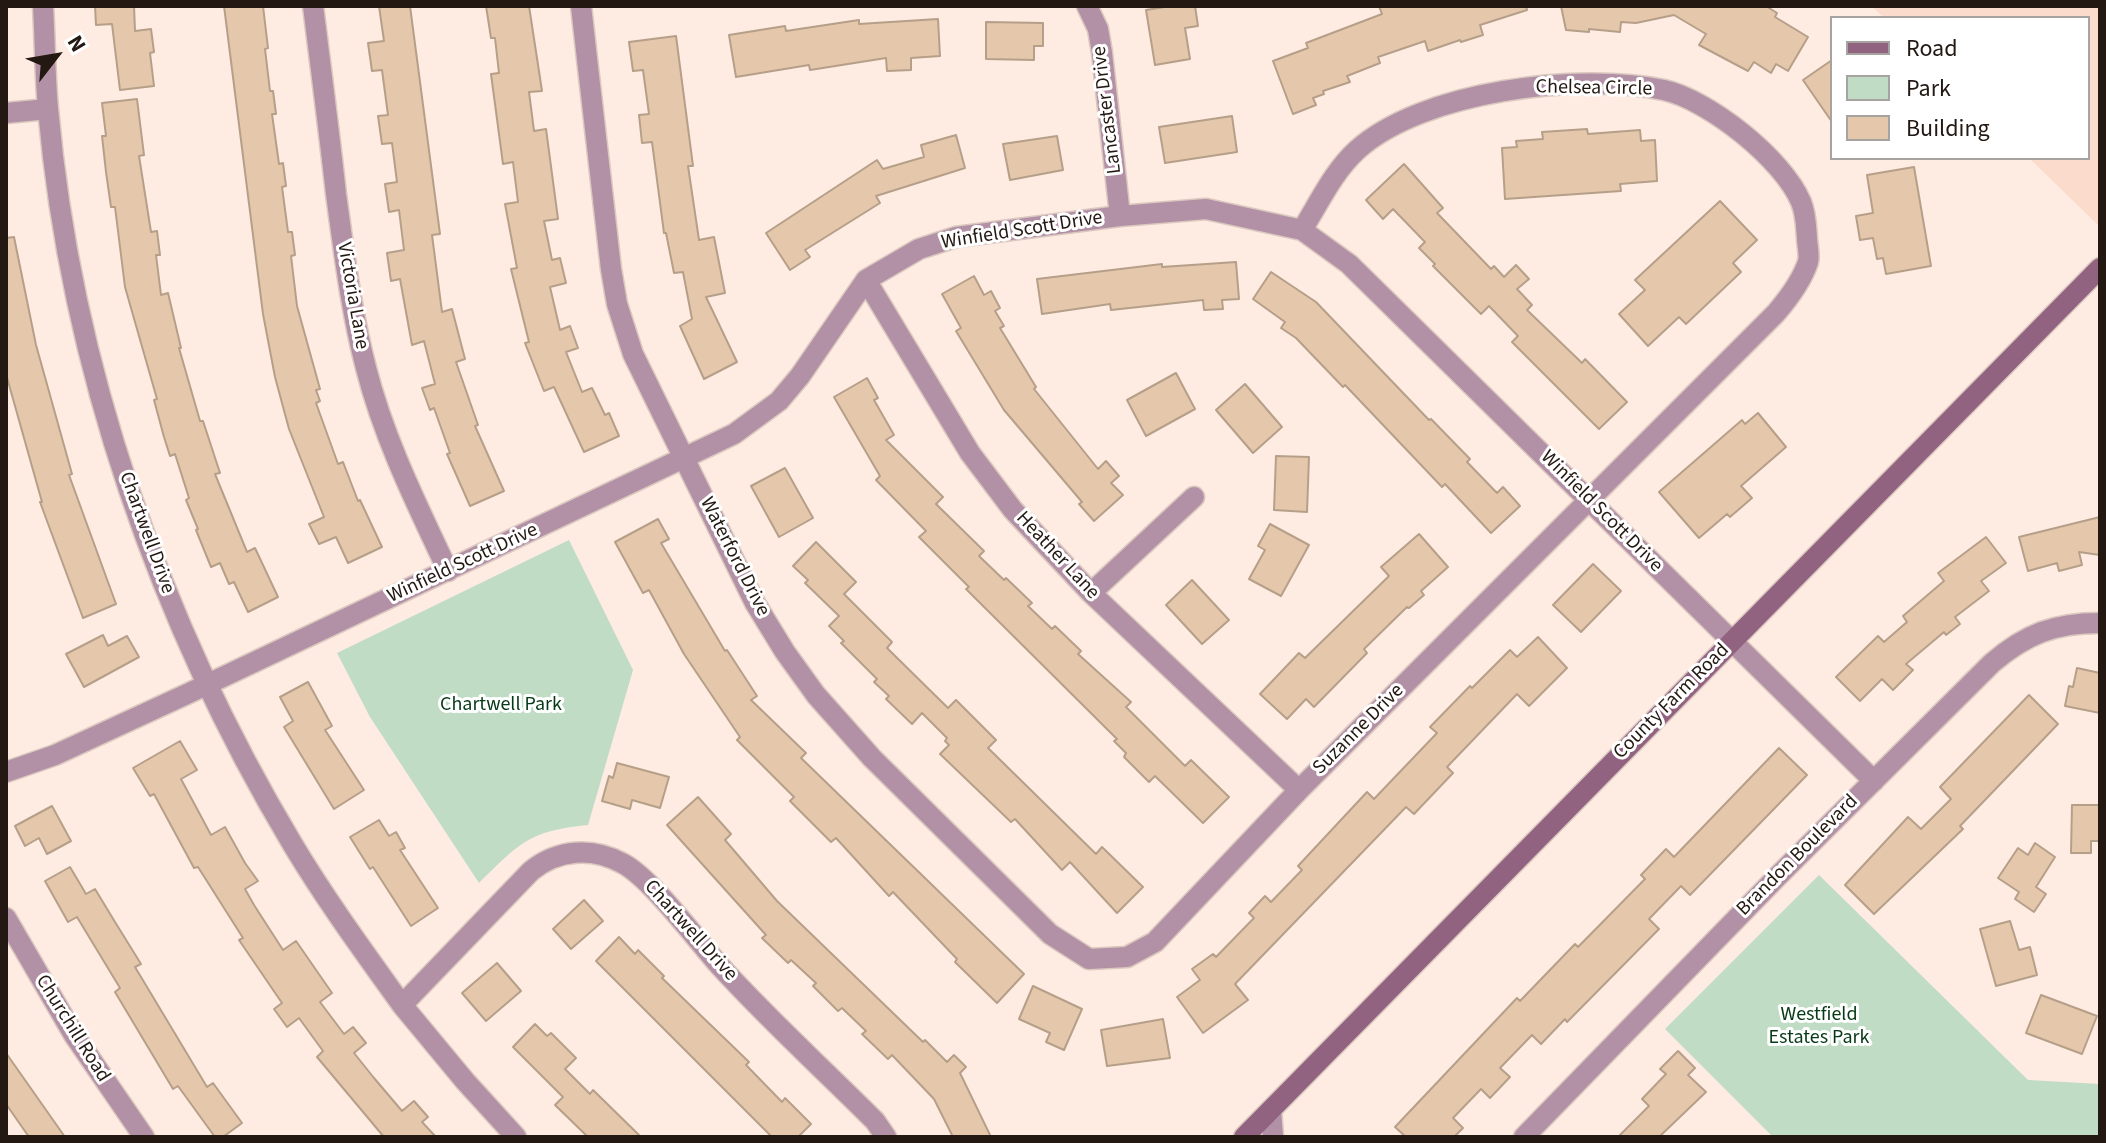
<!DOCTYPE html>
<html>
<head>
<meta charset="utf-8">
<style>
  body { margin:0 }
  #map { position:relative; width:2106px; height:1143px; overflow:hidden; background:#feebe1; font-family:"Source Sans 3",sans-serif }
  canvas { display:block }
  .frame { position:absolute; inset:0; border:8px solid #231812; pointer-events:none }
  .legend { position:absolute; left:1830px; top:16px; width:260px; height:144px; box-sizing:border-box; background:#fff; border:2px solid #a7a3a0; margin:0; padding:10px 14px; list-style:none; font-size:24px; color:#231812 }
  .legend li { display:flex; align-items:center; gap:16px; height:40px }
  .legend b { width:40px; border:2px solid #a7a3a0 }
  .north { position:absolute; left:16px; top:16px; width:80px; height:80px; -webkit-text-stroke:6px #fff; paint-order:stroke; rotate:59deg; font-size:22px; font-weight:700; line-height:32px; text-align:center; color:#231812 }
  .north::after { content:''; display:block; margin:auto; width:28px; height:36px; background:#231812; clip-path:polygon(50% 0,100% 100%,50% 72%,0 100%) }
</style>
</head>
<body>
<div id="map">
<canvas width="2106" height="1143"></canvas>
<div class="frame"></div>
<ul class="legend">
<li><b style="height:10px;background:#926381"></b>Road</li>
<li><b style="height:22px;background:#c0dcc4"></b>Park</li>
<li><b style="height:22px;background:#e5c8ac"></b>Building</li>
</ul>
<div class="north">N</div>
</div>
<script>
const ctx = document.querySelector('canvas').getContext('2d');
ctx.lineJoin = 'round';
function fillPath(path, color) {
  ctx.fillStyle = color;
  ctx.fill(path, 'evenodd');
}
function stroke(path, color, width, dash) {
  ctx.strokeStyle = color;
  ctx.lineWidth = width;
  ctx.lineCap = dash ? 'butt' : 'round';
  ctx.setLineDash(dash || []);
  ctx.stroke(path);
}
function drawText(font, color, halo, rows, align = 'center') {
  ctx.font = font + ' "Source Sans 3",sans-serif';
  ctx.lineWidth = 6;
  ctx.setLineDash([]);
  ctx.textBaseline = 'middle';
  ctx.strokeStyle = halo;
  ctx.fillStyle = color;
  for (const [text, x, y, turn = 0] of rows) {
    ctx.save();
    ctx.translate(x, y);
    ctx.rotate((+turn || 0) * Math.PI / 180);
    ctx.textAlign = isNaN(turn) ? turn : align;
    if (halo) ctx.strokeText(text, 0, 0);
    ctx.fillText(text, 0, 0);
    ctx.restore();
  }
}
const built = new Path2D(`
  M1872 6H2100V227L2029 158H2088V18H1884Z`);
const green = new Path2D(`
  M569 540 633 670 588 825C528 831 520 843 479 883L370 717 337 653Z
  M1819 875 2028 1080 2100 1084V1137H1773L1665 1029Z`);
const building = new Path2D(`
  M95 6H134L135 31 151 29 154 52 150 53 154 86 120 90 112 24 96 25Z
  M224 6H263L268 48 265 49 270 91H273L276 114H272L279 164 283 163 286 186 282 187 288 232H292L295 255 291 256 297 306 320 389 316 390 320 401 316 403 338 464 343 462 358 501 360 500 382 547 348 563 336 537 319 544 309 524 324 517 289 429 275 377 263 314Z
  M379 6H410L440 234 432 235 442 312 452 309 465 359 456 362 478 425 475 426 504 491 470 506 447 454 450 453 434 408 430 410 422 388 435 384 424 341 412 345 400 279 391 281 387 253 404 250 399 210 389 212 385 184 397 182 392 143 382 144 378 116 388 115 382 70 372 71 368 43 384 41Z
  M486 6H529L542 91 529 92 534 131 546 129 558 219 544 221 552 260 560 258 566 283 550 287 560 330 570 326 578 348 566 352 582 392 592 388 605 415 609 413 619 436 584 452 554 387 544 391 525 343 529 342 511 269 517 268 505 204 518 202 513 162 503 164 491 74 499 73 495 38H491Z
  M1171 6H1195L1198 26 1185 28 1190 59 1155 65 1146 10Z
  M1379 6H1526L1527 10 1480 25 1483 35 1461 42 1460 40 1428 51 1425 41 1378 57 1380 63 1347 76 1350 82 1323 91 1324 94 1313 98 1316 105 1293 114 1273 61 1308 48 1306 43 1382 14Z
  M1561 6H1766L1777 13 1775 17 1808 37 1788 71 1776 64 1771 73 1754 62 1748 71 1699 45 1706 34 1674 15 1636 23 1621 22 1620 32 1589 29V32L1566 30Z
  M938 19 940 56 911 58V70L887 71 886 58 810 70 809 65 736 77 729 35 785 26 786 31 859 20V24Z
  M986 22 1043 23V46H1034V60L986 59Z
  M676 36 693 166H688L699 240 714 237 725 293 706 297 737 362 704 379 680 326 692 319 683 272 674 273 666 233H664L652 142 642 143 639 115 649 114 643 70 633 71 629 42Z
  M1832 60V122L1803 80Z
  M137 99 144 155 139 156 151 232 157 231 160 255H156L161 295 168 293 181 348H179L200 421H203L220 473 215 474 247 552 255 548 278 597 248 612 234 582 229 584 220 563 211 567 196 530 198 529 186 500 189 498 175 454 170 456 164 437 154 400 157 399 125 287 115 207H111L106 172 102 136H106L102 103Z
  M1232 116 1237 152 1165 163 1159 127Z
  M1587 129 1588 134 1640 130 1641 141 1655 140 1657 181 1620 184 1621 191 1505 199 1502 148 1517 147 1516 141 1543 139 1542 132Z
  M956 135 965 168 876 196 880 203 805 250 810 257 790 270 766 233 877 160 883 169 924 157 921 145Z
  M1057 136 1063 170 1010 180 1003 144Z
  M1404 164 1443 208 1437 213 1491 269 1494 266 1504 277 1516 265 1529 279 1517 289 1532 305 1527 310 1582 363 1585 359 1627 402 1599 429 1512 342 1518 336 1489 306 1481 314 1433 266 1435 264 1419 248 1425 242 1393 209 1383 219 1366 200Z
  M1914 167 1931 266 1886 274 1883 258 1877 259 1873 238 1860 240 1856 216 1873 213 1867 175Z
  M1720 201 1757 240 1733 263 1741 272 1686 324 1679 317 1648 346 1619 314 1645 290 1635 280Z
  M14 237 36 345 72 474 69 475 116 604 83 618 40 502H42L6 374V238Z
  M1236 262 1239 299 1222 300 1223 309 1204 310 1203 300 1111 310 1110 304 1042 314 1037 279 1162 264V267Z
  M1271 272 1316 302 1429 420 1431 419 1470 459 1467 462 1497 493 1503 487 1520 506 1491 533 1445 484 1442 487 1345 385 1343 387 1296 338 1281 328 1285 322 1253 299Z
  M974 276 984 295 991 291 1000 308 995 311 1004 326 1000 328 1036 387 1034 389 1098 469 1106 461 1119 476 1111 483 1123 495 1094 521 1079 504 1082 502 1004 410 956 331 961 328 942 294Z
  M1176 373 1195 409 1146 436 1127 400Z
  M867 378 878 398 874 400 894 435 886 440 943 497 936 504 984 551 979 556 1004 580 1006 578 1032 603 1028 606 1052 629 1055 626 1081 651 1078 654 1131 702 1126 707 1185 766 1191 760 1229 797 1203 823 1155 776 1149 782 1124 757 1126 753 1114 741 1117 739 966 589 969 587 919 537 926 531 876 480 880 476 834 397Z
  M1245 384 1282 427 1253 453 1216 410Z
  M1758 413 1786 447 1741 486 1752 498 1730 517 1727 514 1699 538 1659 492 1742 420 1745 424Z
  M1276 456 1309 457 1307 512 1274 510Z
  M785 468 813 518 779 537 751 486Z
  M2100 517V555L2079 552 2082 565 2059 571 2057 563 2028 571 2019 537Z
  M658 519 669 539 661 543 725 651 727 650 757 696 751 700 806 753 801 758 1024 974 997 1003 955 962 957 959 893 892 889 896 836 838 831 842 790 801 794 797 737 740 740 737 684 654 649 590 643 593 615 542Z
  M1270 524 1309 545 1281 596 1249 579 1265 550 1258 546Z
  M1419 534 1448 567 1421 591 1424 595 1409 608 1407 607 1364 649 1367 653 1314 707 1306 699 1287 719 1260 694 1299 653 1305 658 1389 576 1381 567Z
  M1986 537 2006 563 1981 581 1989 591 1955 617 1960 624 1946 635 1944 632 1906 664 1913 670 1893 690 1882 679 1860 701 1836 677 1878 636 1884 642 1907 622 1903 616 1944 581 1938 573Z
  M816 542 856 582 844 594 892 642 887 648 948 708 956 700 996 740 988 748 1096 854 1102 847 1143 887 1117 913 1070 862 1062 870 1015 819 1011 822 940 754 949 745 945 741 947 738 922 713 912 724 886 699 889 696 874 682 877 679 841 643 844 641 829 626 839 616 805 583 808 580 793 566Z
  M1593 564 1621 591 1581 632 1553 605Z
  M1192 580 1229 620 1202 644 1166 605Z
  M103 635 108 646 127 636 139 657 84 687 66 654Z
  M1538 637 1567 668 1529 706 1517 694 1447 767 1453 773 1414 814 1406 807 1235 984 1248 1000 1203 1033 1177 997 1200 980 1192 969 1213 954 1216 957 1254 918 1249 913 1265 896 1271 902 1302 870 1298 866 1367 792 1374 799 1437 733 1430 727 1470 686 1472 688 1510 650 1517 657Z
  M2077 668 2100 673V713L2065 706 2069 686 2073 687Z
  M308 682 332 726 325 730 364 790 334 809 284 727 293 721 280 697Z
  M2029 695 2058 724 1960 826 1963 829 1874 914 1845 885 1908 817 1921 829 1951 799 1940 787Z
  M180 741 197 770 181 779 211 835 225 827 245 863 258 881 245 889 254 905 283 950 296 941 332 993 320 1002 344 1034 353 1027 366 1043 354 1053 374 1078 402 1111 414 1101 428 1117 422 1122 436 1137H384L317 1057 323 1051 299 1018 287 1027 274 1009 282 1003 239 940 243 938 198 867 194 868 154 794 150 796 133 768Z
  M1779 748 1807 775 1690 895 1681 886 1649 919 1659 929 1567 1022 1565 1019 1541 1044 1532 1035 1500 1068 1510 1077 1490 1098 1481 1089 1453 1118 1463 1128 1454 1137H1406L1395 1127 1517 998 1520 1001 1575 944 1578 947 1645 879 1641 875 1666 849 1674 857Z
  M617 763 669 777 660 808 632 800 630 809 602 801 609 776 613 778Z
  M698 797 731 834 725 840 777 901 923 1042 925 1040 947 1062 954 1055 966 1067 960 1073 991 1137H953L934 1099 892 1055 888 1059 862 1034 866 1031 842 1008 838 1011 813 986 816 983 791 960 788 963 762 938 766 935 667 825Z
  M2072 805H2100V841H2091V853H2071Z
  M52 806 71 841 47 854 39 838 25 846 15 826Z
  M379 820 389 836 396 832 405 848 400 850 438 908 411 926 373 867 370 869 350 837Z
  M2035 843 2055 857 2036 887 2046 894 2034 912 2015 899 2019 892 1998 878 2018 848 2028 855Z
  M70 867 86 894 95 889 115 922 141 964 135 967 207 1087 213 1083 242 1123 223 1137H215L178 1086 173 1089 115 992 120 988 77 917 68 922 45 881Z
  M584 900 603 921 571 949 553 929Z
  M2010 921 2019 950 2030 947 2037 975 1996 986 1980 929Z
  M619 937 635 954 638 950 664 976 662 978 749 1062 746 1065 782 1102 785 1098 811 1124 798 1137H772L596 961Z
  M497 963 521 991 486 1021 462 993Z
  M1033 986 1082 1009 1064 1050 1046 1042 1050 1033 1019 1019Z
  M2041 995 2097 1016 2082 1054 2026 1033Z
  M1163 1019 1170 1058 1107 1066 1101 1030Z
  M535 1024 547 1036 551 1033 576 1058 565 1069 590 1094 593 1090 641 1137H588L555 1105 563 1097 513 1047Z
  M1678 1051 1695 1068 1688 1075 1706 1092 1659 1137H1618L1649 1106 1642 1099 1666 1074 1660 1069Z
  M6 1053 65 1137H29L6 1104Z`);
const minor = new Path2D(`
  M43 6C45 40 45 75 48 109 71 367 160 623 293 845 326 900 364 952 402 1005
  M313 6C321 69 329 131 336 194 344 252 351 311 366 368 384 439 417 505 448 571
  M581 6 611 269 617 304 633 354 755 603 785 652 816 695 872 758 1050 934 1089 959 1127 957 1155 942 1299 790 1776 313C1788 299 1802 280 1808 262 1810 255 1807 245 1807 238 1806 226 1806 214 1801 202 1783 159 1709 100 1664 90 1579 72 1422 91 1357 150 1333 172 1319 203 1302 230
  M1087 6 1098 29 1102 53 1120 216
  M6 113 48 109
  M866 280 970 453 1013 510 1091 593 1299 790
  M1091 593 1194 497
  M6 772 55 755 187 694 734 434 779 401 800 376 866 280 919 249 956 237 1120 216 1206 209 1302 230 1349 264 1874 781
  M6 918 74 1035 144 1137
  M1271 1110 1273 1137
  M516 1137 465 1081 402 1005 531 871C558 849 592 847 622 863 650 877 696 939 719 965 768 1019 823 1069 875 1121L886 1137
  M1524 1137 1777 877 1992 663C2026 634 2054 623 2100 623`);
const secondary = new Path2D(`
  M1244 1137 2100 268`);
const streetNames = [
  ["Chelsea Circle",1594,89,1],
  ["Lancaster Drive",1108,110,-97],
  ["Winfield Scott Drive",1022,231,-9],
  ["Victoria Lane",352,296,80],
  ["Winfield Scott Drive",1601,512,45],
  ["Chartwell Drive",146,533,70],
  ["Heather Lane",1057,556,47],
  ["Waterford Drive",734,557,63],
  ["Winfield Scott Drive",463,564,-25],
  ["County Farm Road",1672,702,-45],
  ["Suzanne Drive",1359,730,-45],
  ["Brandon Boulevard",1798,856,-45],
  ["Chartwell Drive",690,931,48],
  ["Churchill Road",72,1029,58]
];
const parkNames = [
  ["Chartwell Park",501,706],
  ["Westfield",1819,1016],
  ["Estates Park",1819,1039]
];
fillPath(built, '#fbdccc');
fillPath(green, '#c0dcc4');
fillPath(building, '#e5c8ac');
stroke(building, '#b69f89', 2);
stroke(minor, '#dbc9c0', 23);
stroke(secondary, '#dbc9c0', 23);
stroke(minor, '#b290a5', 20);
stroke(secondary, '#926381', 20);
drawText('20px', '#231812', '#fff', streetNames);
drawText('20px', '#063916', '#fff', parkNames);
</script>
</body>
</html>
